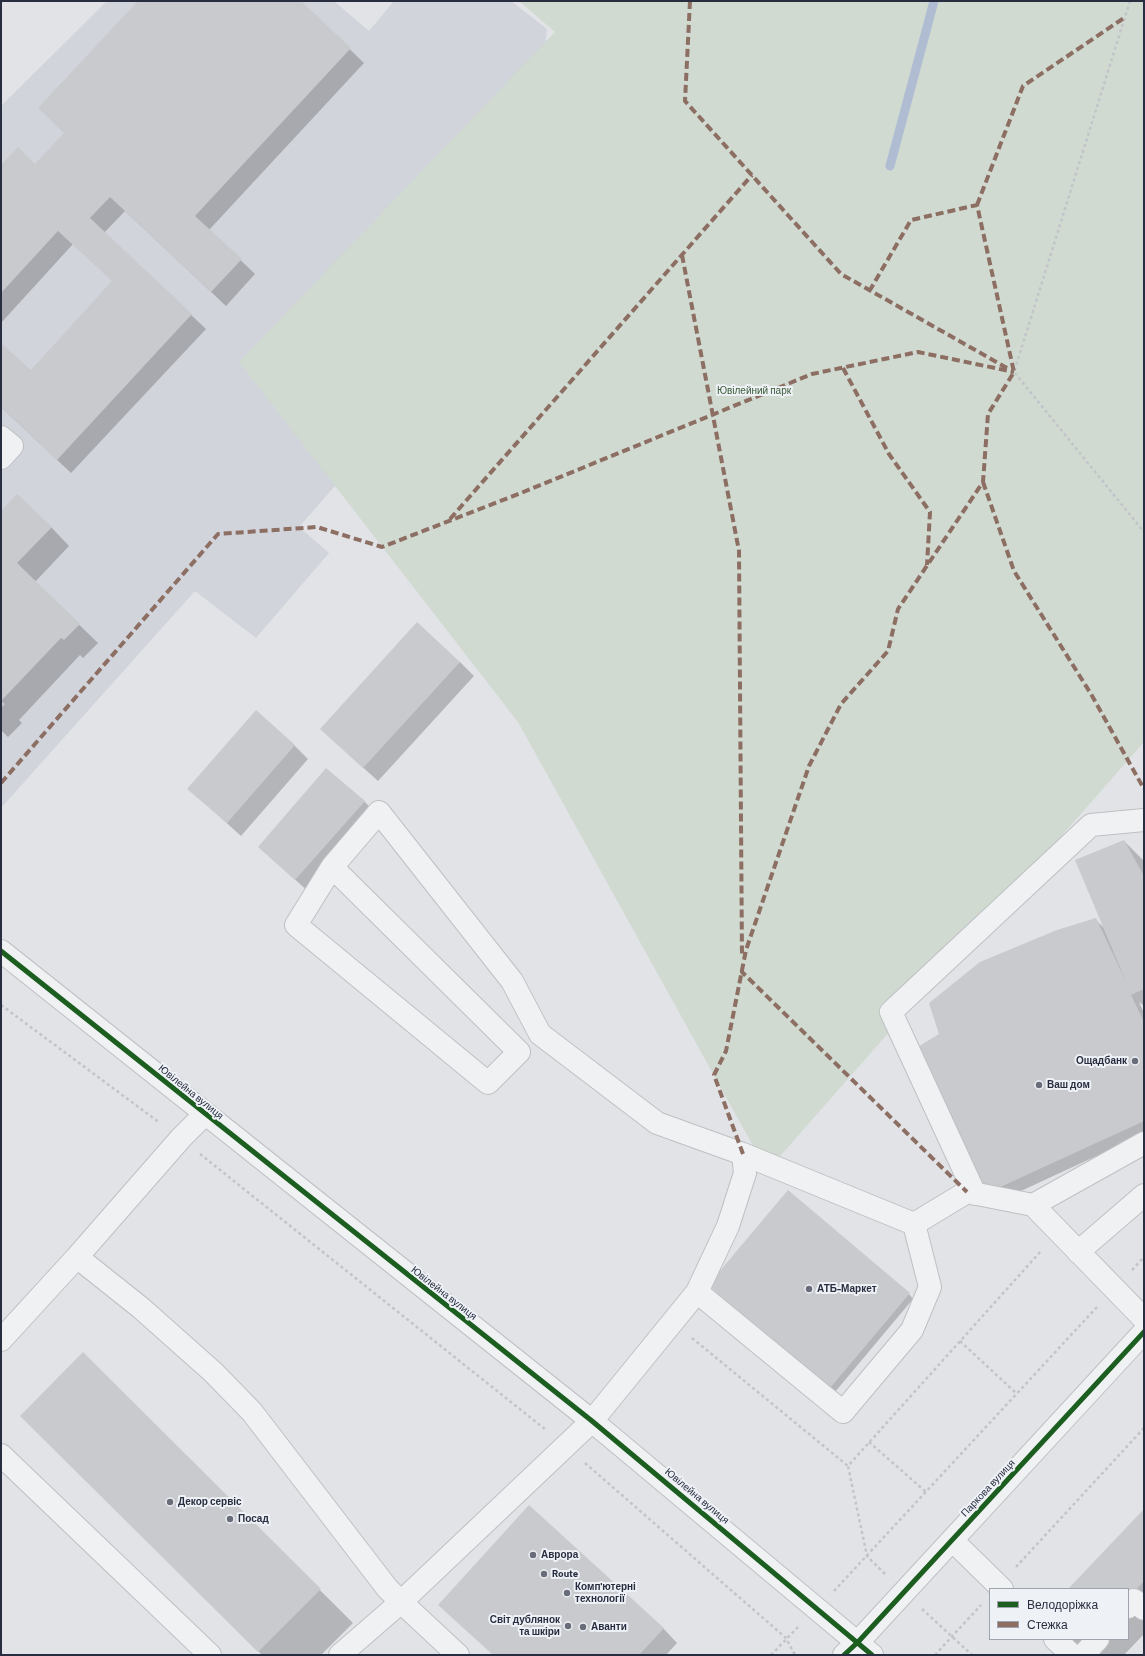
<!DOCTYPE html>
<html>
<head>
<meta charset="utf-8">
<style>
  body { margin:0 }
  #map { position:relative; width:1145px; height:1656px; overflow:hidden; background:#e1e3e6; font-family:Barlow,sans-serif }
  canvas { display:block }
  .frame { position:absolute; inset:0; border:2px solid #282e3f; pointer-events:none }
  .legend { position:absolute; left:989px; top:1588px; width:140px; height:52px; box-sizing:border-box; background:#eef1f6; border:1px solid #9fa3ad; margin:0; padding:5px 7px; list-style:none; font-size:12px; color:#282e3f }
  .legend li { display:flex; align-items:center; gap:8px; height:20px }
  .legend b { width:20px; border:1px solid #9fa3ad }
</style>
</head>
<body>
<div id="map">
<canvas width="1145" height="1656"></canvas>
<div class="frame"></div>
<ul class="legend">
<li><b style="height:5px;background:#1b5e20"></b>Велодоріжка</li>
<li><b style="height:5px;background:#8d6e63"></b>Стежка</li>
</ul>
</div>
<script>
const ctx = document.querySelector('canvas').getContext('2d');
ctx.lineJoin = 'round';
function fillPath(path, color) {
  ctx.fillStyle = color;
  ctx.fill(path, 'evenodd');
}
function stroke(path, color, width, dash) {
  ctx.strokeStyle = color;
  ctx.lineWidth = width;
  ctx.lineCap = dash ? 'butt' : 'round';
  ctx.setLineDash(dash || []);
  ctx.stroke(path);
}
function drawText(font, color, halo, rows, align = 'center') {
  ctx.font = font + ' Barlow,sans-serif';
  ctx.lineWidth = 4;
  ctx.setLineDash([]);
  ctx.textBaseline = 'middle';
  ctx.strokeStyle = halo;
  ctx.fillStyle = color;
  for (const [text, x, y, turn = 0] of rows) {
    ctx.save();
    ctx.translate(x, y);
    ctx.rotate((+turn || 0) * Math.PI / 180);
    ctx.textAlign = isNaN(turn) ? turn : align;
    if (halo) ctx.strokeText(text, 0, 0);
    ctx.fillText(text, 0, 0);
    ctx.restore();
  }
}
const built = new Path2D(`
  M107 1H334L369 31 394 1H511L547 29 532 163 363 454 299 527 329 553 256 638 195 591 1 808V106Z`);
const green = new Path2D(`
  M519 1H1144V742L767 1171 518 722 239 362 555 32Z`);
const shadow = new Path2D(`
  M139 1H300L364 63 209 230 255 274 226 306 125 211 104 233 206 329 71 473 1 407V344L31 371 113 281 73 244 1 323V166L36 165 65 133Z
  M1 513 51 527 69 546 35 582 98 643 83 658 80 655 19 720 22 723 8 737 1 730Z
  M460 662 474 676 378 781 336 743Z
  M294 745 308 759 241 836 189 789Z
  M364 801 378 816 310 893 259 847Z
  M1124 841 1144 861V1006L1139 1002 1144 1013V1134L995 1203 940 1034 1095 919 1104 928Z
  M714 1290 909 1294 913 1299 835 1392Z
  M83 1354 353 1623 321 1655H262L22 1416Z
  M1144 1510V1634L1124 1655H1086L1069 1639H1128V1589H1070Z
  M663 1628 677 1643 666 1655H493Z`);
const stream = new Path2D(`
  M890 166 934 1`);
const building = new Path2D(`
  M138 1H301L351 48 195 216 242 259 211 292 110 197 90 218 192 314 57 460 1 407V343L31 370 112 281 58 231 1 293V165L18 147 35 164 64 133 38 108Z
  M17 494 52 527 17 563 80 624 64 640 61 638 1 701 5 704 1 708V511Z
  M417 622 460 662 363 768 320 729Z
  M256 710 295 745 227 823 187 789Z
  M326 768 365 801 295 880 258 847Z
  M1124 840 1144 876V989L1131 995 1144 1022V1121L985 1194 916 1048 939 1034 929 1003 980 962 1057 930 1096 918 1127 984 1075 860Z
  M788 1190 910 1293 830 1388 708 1285Z
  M83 1352 321 1589 258 1652 20 1416Z
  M529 1505 664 1628 639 1655H493L438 1605Z
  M1144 1509V1581L1128 1598V1589H1068Z`);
const path = new Path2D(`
  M1130 1 1014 372 1144 532
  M1 1005 160 1123
  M200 1154 546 1430
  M1132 1270 1144 1257
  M692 1338 848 1466
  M960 1341 1017 1394
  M869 1442 926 1492
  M585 1463 786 1638 795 1655
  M1016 1567 1144 1428
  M885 1574 867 1556 848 1466 1041 1251
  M834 1591 1097 1307
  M922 1609 972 1655
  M771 1655 798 1627
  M935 1655 981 1605`);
const minor = new Path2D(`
  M1 437 12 446 1 458
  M332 867 296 925 488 1083 519 1052 332 867 379 812 512 981 540 1034 657 1123 743 1154 914 1224
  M1 951 592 1421 872 1655
  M975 1194 891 1012 1091 825 1144 820
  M1033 1205 1144 1143
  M1078 1252 1144 1195
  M77 1257 141 1308 213 1372 252 1412 387 1588 401 1602 592 1421 697 1292 843 1412 912 1330 930 1287 914 1224 967 1192 1033 1205 1144 1319
  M697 1292 728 1226 745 1173 743 1154
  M1 1340 77 1257 181 1138 205 1114
  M1 1455 210 1655
  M952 1540 1002 1589
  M1128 1607 1134 1600 1144 1609
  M1055 1639 1072 1655
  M340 1655 401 1602 458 1655
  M844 1655 858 1642 1144 1332
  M1083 1655 1098 1639`);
const quiet = new Path2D(`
  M690 1 685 101 841 274 1007 368
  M977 205 1023 86 1124 18
  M682 255 739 551 742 957
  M843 368 889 454 930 512 927 565
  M983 482 1014 571 1091 694 1144 789
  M450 519 752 175
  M1 783 218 534 317 527 382 547 521 493 812 374 918 352 1014 372
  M742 969V972L967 1192
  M743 1154 714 1075 726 1051 746 950 809 766 841 704 888 651 898 609 983 482 988 414 1014 372 977 205 911 220 870 290`);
const cycleway = new Path2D(`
  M1 951 592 1421 872 1655
  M844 1655 858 1642 1144 1332`);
const markers = [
  [1135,1061,4,"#696d79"],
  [1039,1085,4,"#696d79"],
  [809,1289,4,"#696d79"],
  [170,1502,4,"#696d79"],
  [230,1519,4,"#696d79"],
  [533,1555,4,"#696d79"],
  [544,1574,4,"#696d79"],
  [567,1593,4,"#696d79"],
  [568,1626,4,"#696d79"],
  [583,1627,4,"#696d79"]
];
const parkNames = [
  ["Ювілейний парк",754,391]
];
const poiNames = [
  ["Ощадбанк",1127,1061,"right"],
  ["Ваш дом",1047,1085],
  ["АТБ-Маркет",817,1289],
  ["Декор сервіс",178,1502],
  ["Посад",238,1519],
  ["Аврора",541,1555],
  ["Route",552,1574],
  ["Комп'ютерні",575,1587],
  ["технології",575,1599],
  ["Світ дублянок",560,1620,"right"],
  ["та шкіри",560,1632,"right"],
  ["Аванти",591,1627]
];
const streetNames = [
  ["Ювілейна вулиця",191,1092,39],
  ["Ювілейна вулиця",444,1293,38],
  ["Паркова вулиця",988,1488,-47],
  ["Ювілейна вулиця",697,1496,40]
];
fillPath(built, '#d1d4db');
fillPath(green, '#d0dad1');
fillPath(shadow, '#0003');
stroke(stream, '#afbcd1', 9);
fillPath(building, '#c8cace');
stroke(minor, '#bec0c3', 24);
stroke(path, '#c3c4c9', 2.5, [3, 3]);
stroke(minor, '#f0f1f3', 22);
stroke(quiet, '#8d6e63', 4, [8, 4]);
stroke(cycleway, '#1b5e20', 5);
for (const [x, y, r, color] of markers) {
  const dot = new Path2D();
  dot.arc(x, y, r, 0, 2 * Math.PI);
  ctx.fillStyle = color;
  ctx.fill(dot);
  stroke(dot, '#eef1f6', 1.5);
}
drawText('10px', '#395b35', '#eef1f6', parkNames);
drawText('bold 10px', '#282e3f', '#eef1f6', poiNames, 'left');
drawText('10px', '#282e3f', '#eef1f6', streetNames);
</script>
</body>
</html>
